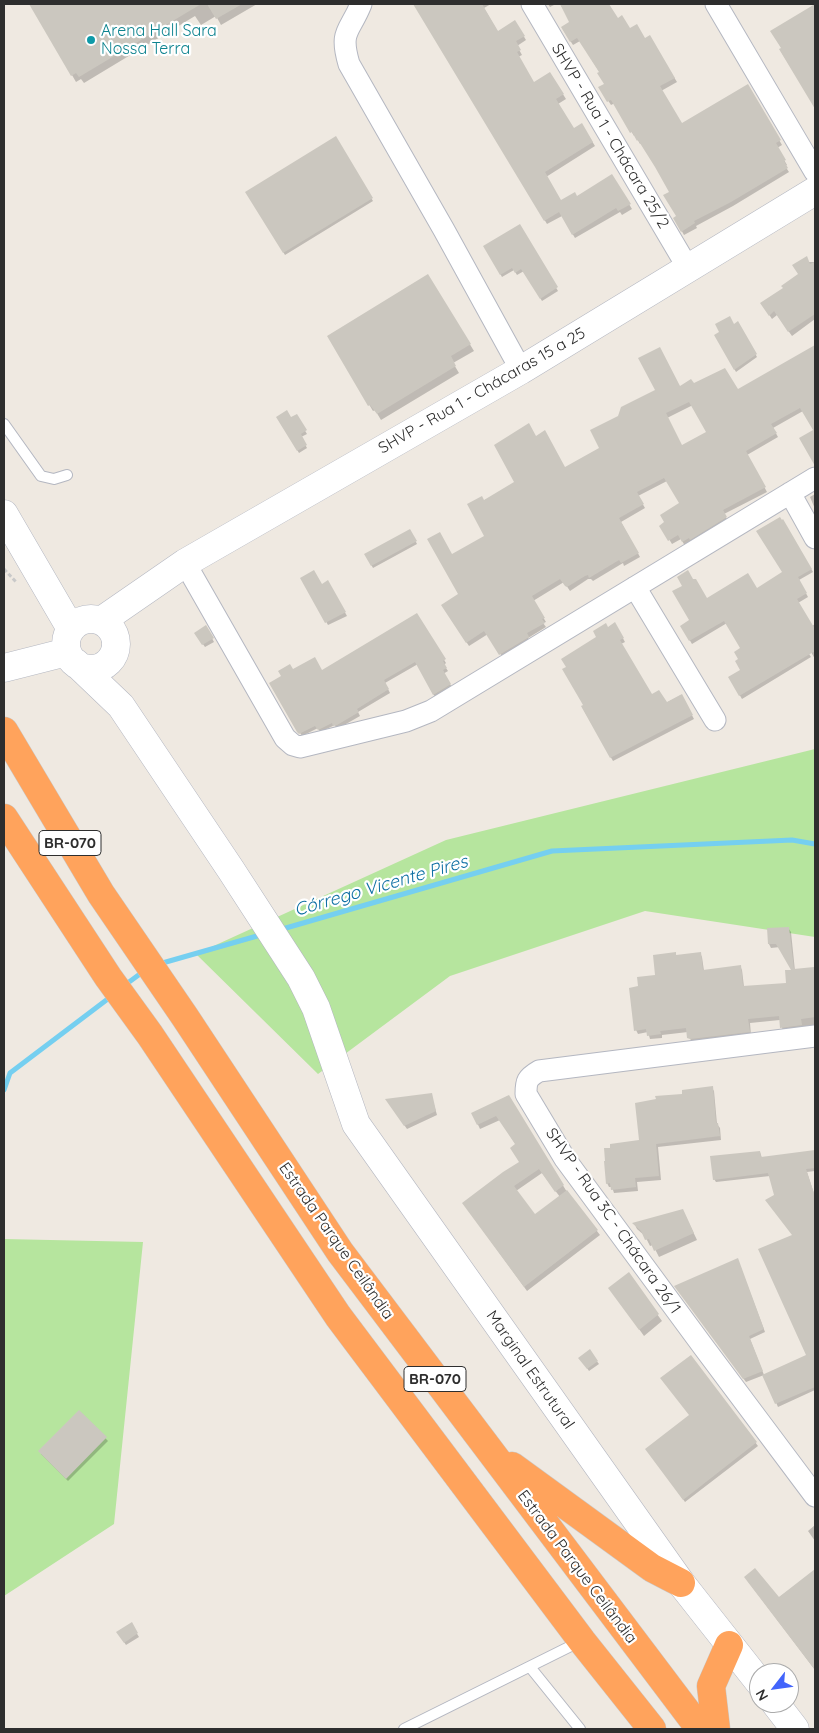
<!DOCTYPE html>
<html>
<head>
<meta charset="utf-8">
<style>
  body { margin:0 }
  #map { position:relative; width:819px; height:1733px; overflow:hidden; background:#efe9e1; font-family:Quicksand,sans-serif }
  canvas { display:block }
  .frame { position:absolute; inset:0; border:5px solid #2e2e2e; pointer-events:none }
  .north { position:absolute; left:749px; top:1663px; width:50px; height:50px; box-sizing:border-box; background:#fff; border:1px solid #ababab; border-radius:50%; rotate:240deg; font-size:14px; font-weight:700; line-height:20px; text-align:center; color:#2e2e2e }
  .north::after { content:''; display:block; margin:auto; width:18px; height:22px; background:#4264fb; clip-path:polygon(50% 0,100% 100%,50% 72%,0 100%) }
</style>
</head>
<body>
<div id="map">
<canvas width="819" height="1733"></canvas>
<div class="frame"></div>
<div class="north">N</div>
</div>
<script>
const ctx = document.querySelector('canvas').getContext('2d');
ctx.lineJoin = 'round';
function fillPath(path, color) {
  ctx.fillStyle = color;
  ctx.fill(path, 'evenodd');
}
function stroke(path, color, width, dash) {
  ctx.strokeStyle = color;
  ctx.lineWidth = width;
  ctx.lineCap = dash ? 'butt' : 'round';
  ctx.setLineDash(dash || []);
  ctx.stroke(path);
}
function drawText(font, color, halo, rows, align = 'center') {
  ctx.font = font + ' Quicksand,sans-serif';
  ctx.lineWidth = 4.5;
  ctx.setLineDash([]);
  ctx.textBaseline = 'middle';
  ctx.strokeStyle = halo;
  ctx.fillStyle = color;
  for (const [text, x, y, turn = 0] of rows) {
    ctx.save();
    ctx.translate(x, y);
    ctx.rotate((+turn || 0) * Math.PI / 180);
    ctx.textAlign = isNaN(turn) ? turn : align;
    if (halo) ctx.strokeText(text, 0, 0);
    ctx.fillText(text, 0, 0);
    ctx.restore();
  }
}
const green = new Path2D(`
  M815 749V937L645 911 450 976 318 1074 196 954 446 840Z
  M4 1239 143 1242 114 1524 4 1596Z`);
const shadow = new Path2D(`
  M31 4H257L221 25 216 16 201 25 195 16 84 83 81 79 76 82Z
  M414 4H491L484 8 498 32 515 22 526 40 517 46 522 55 518 57 534 84 550 74 566 99 558 104 573 130 582 125 595 146 546 177 561 202 576 197 612 176 632 209 622 215 620 212 575 238 562 216 547 224Z
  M548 4H556L550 7Z
  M560 4H608L618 20 630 30 645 40 649 37 677 82 661 91 682 124 748 86 782 145 777 148 787 165 785 166 789 172 733 206 696 226 697 228 684 235 675 219 678 217 670 192 642 143 640 144 635 135 634 136 615 103 611 105 602 91 605 84 600 73 580 41 573 45 562 28 571 22Z
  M815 5V107L780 50 782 49 772 32Z
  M335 138 373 201 285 255 247 192Z
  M520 226 558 291 542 301 524 271 517 275 514 270 502 277 485 246Z
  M809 262H815V319L792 336 777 315 772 319 764 307 800 274Z
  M428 276 474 351 453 363 459 373 381 420 375 410 373 411 328 336Z
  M738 323 757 357 736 372 716 335Z
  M815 347V464L801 439 814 431 803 411 773 428 778 437 747 455 767 492 724 514 728 521 685 546 681 539 672 544 661 526 681 504 667 481 638 496 645 508 621 522 640 557 624 566 623 563 593 581 591 579H588L570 591 564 582 533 601 546 622 543 623 546 627 528 638 530 641 503 658 488 634 469 646 442 605 459 595 452 556 486 536 483 501 516 483 536 437 565 469 601 449 680 387 693 385 738 391ZM693 405 708 432 682 447 667 418Z
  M296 416 307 434 301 437 307 448 299 453 277 417 291 419Z
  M815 494V509L810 497Z
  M783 521 813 572 799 580 808 597 798 603 812 626 815 624V659L808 647 806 649 811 657 742 699 729 677 742 670 740 659 742 648 727 623 692 644 682 627 691 621 707 600 756 590 783 573Z
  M410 530 417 544 373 568 366 555Z
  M302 578 321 586 328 582 347 616 328 625Z
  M417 615 446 663 444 665 448 671 443 674 452 687 435 697 418 664 385 683 390 693 358 712 360 716 339 728H336L335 725 320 732 318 728 302 736 270 684 292 671 322 672Z
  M615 624 625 642 621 644 651 696 666 703 681 695 694 719 613 761 582 707 585 705 598 637Z
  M206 627 214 642 205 647 195 633Z
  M788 928 791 932 795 971 815 968V1027L783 1031 780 1020 750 1023 751 1035 691 1041 688 1032 662 1035V1038L650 1039 648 1032 638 1034 636 1030 639 988 657 976 675 953 677 956 700 953 702 957 704 971 740 966 742 970 744 987 788 985 793 971 780 947 771 948 769 944Z
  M712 1088 714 1091 717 1124 720 1128 721 1140 658 1147 661 1180 637 1182 638 1191 614 1193 612 1187H609L607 1183 641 1141 684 1095Z
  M431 1094 437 1115 407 1129 387 1100Z
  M508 1096 567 1192 600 1235 527 1291 466 1207 521 1163 516 1145 500 1120 480 1129 473 1114ZM542 1173 560 1197 535 1215 516 1191Z
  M815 1151V1171L807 1172 815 1197V1209L813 1210 815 1217V1351L809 1354 815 1368V1390L778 1407 764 1375 746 1382 678 1290 739 1263 765 1332 750 1339 764 1375 808 1355 793 1235 775 1195 770 1176 716 1182 714 1179 760 1152 762 1158Z
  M686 1217 697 1240 659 1257 653 1245 650 1246 645 1236 637 1229 634 1223Z
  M628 1274 662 1321 644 1336 614 1294Z
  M589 1351 599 1364 589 1371 582 1361Z
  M691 1357 758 1446 685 1502 649 1452 690 1416Z
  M79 1411 108 1441 68 1481 41 1454Z
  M815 1525V1541L808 1531Z
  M815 1571V1670L747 1580 778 1598Z
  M131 1624 139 1637 126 1645 118 1633Z`);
const stream = new Path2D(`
  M279 930 552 851 792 840 815 844
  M159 964 264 934
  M125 985 144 971
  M4 1090 10 1073 113 995`);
const building = new Path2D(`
  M29 4H201L79 77 76 73 71 76Z
  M207 4H242L216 19Z
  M413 4H482L498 31 515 20 525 36 516 41 521 50 517 52 534 82 550 72 564 94 556 99 574 128 582 123 593 142 545 172 561 200 575 192 577 196 612 174 631 204 618 211 616 208 572 235 559 212 544 221Z
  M560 4H609L618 18 622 15 630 28 637 24 645 38 650 35 675 78 660 86 682 123 748 84 781 140 776 143 786 160 784 161 788 168 731 202 694 221 695 223 681 232 673 218 676 216 663 195 669 192 655 167 638 140 637 141 632 132 630 133 611 100 607 102 598 87 604 84 597 73 599 72 577 38 570 42 561 27 569 22Z
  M815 4V109L779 49 781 48 770 31Z
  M336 136 373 198 283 253 245 192Z
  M520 224 558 287 540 299 521 269 515 273 512 268 500 275 483 246Z
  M807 256 810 264 815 262V314L788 332 774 311 769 316 760 303 783 288 781 286 798 274 792 265Z
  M428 274 471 344 451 356 456 366 377 414 370 405 368 406 327 336Z
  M730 316 734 324 738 321 757 354 734 370 714 335 719 332 715 324Z
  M815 345V466L799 438 813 430 800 408 771 424 777 433 746 451 766 487 723 510 727 517 690 540 689 538 682 542 678 535 668 541 659 526 664 522 660 515 679 503 664 478 637 492 644 504 619 518 639 553 621 563 619 560 589 578 588 575 585 576 567 587 565 586 560 579 532 596 545 618 542 619 545 623 527 633 529 637 499 655 484 631 466 643 441 605 458 594 427 539 440 532 452 554 484 536 467 504 482 496 484 500 514 482 494 445 529 423 536 436 545 430 565 467 599 448 590 430 618 416 621 407 655 390 638 358 660 347 680 386 691 379 694 383 725 368 738 389ZM689 402 706 432 682 445 666 413Z
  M287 410 291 417 297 414 307 430 301 434 307 445 297 451 276 417Z
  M780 517 782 520 783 519 812 569 798 577 807 593 797 599 815 629V651L739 696 728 677 740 670 735 661 738 659 734 652 740 648 724 621 689 641 680 626 689 620 672 591 682 586 677 577 688 570 693 579H696L707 598 748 573 757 588 782 572 756 531Z
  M410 529 417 541 371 566 364 554Z
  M314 570 322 584 328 580 346 612 325 623 300 578Z
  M417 613 446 659 443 661 447 668 443 670 451 684 433 695 415 662 384 680 389 689 357 709 359 712 337 725 333 726 332 723 318 730 315 726 299 734 297 732 269 683 281 676 278 671 290 664 293 669 315 657 322 670Z
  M615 622 624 638 620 640 652 694 659 690 667 702 682 694 693 715 610 758 581 706 583 705 562 669 566 667 561 659 596 637 593 631 606 623 608 627Z
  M206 625 214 638 202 645 194 633Z
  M789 927 794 969 814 967 815 1017 801 1019 802 1025 780 1028 779 1016 748 1019 750 1032 690 1039 687 1038 686 1028 660 1031 661 1034 647 1036 646 1029 634 1031 629 988 638 986 637 977 655 975 653 955 676 952V955L701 952 703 970 741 965 743 986 786 983 785 970H791L776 944H768L767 928Z
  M713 1086 716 1123H718L720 1136 656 1144 659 1176 635 1178 636 1187 611 1190 610 1183 606 1184 604 1161H605L604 1148H610V1144L639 1140 635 1103 656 1099 655 1096 682 1094V1090Z
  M432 1093 436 1111 404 1126 385 1099Z
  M509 1095 564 1185 555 1192 539 1169 514 1186 535 1214 567 1190 598 1230 524 1287 462 1203 503 1172 519 1162 510 1148 515 1144 496 1116 477 1125 471 1113Z
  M815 1150V1168L806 1169 815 1196V1387L775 1404 762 1375 806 1355 758 1249 792 1235 765 1200 774 1195 768 1173 713 1180 710 1156 760 1151 761 1157Z
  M683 1209 694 1233 654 1251 649 1239 645 1240 641 1231 632 1223Z
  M738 1258 764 1329 749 1336 763 1371 743 1379 674 1286Z
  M629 1272 659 1314 639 1330 608 1288Z
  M590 1349 598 1361 587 1369 578 1358Z
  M691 1355 757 1442 683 1500 645 1449 689 1415 660 1378Z
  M79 1410 107 1437 66 1479 38 1451Z
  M755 1568 779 1597 815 1569V1670L744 1577Z
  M132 1622 138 1633 124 1643 116 1632Z`);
const path = new Path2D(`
  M4 569 17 583`);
const lane = new Path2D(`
  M4 424 41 476 54 479 67 475
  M530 1667 580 1729
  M404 1729 581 1641`);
const street = new Path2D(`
  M361 4C350 32 339 30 349 64L444 230 521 370
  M532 4 688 268
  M716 4 815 172
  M790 493 815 538
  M185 563 285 738 293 745 300 747 406 721 431 711 815 478
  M635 587 715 720
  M815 1036 539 1071C527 1078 526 1081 526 1094L565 1159 702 1345 815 1496`);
const secondary = new Path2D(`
  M4 514 71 629
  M66 644a25 25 0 1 1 50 0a25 25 0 1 1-50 0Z
  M101 621 185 563 521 370 815 191
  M76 663 121 706 231 870 301 978 316 1008 356 1124 681 1583 759 1682
  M4 668 67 652
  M775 1703 795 1729`);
const highway = new Path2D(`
  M4 731 101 894 185 1017 340 1252 700 1729
  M4 818 108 977 150 1035 338 1316 582 1641 652 1729
  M512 1466 652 1568 681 1583
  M716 1729 711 1686 729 1645`);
const markers = [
  [91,40,5,"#0f9aa8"]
];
const shields = [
  [70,843,62],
  [435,1379,62]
];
const shieldNames = [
  ["BR-070",70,843],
  ["BR-070",435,1379]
];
const cultureNames = [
  ["Arena Hall Sara",101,31],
  ["Nossa Terra",101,49]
];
const streetNames = [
  ["SHVP - Rua 1 - Chácara 25/2",610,136,59],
  ["SHVP - Rua 1 - Chácaras 15 a 25",482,391,-30],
  ["SHVP - Rua 3C - Chácara 26/1",613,1221,55],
  ["Estrada Parque Ceilândia",336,1241,55],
  ["Marginal Estrutural",530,1370,55],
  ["Estrada Parque Ceilândia",577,1567,53]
];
const waterNames = [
  ["Córrego Vicente Pires",381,886,-16]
];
fillPath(green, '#b6e59e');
fillPath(shadow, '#0003');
stroke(stream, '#75cff0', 5);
fillPath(building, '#cbc7bf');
stroke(lane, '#b4b7c1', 12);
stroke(street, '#b4b7c1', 23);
stroke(secondary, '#b4b7c1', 29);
stroke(highway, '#c9c9c9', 29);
stroke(path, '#c9c9c9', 3, [4, 2.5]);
stroke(lane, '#fff', 10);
stroke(street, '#fff', 21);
stroke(secondary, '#fff', 28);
stroke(highway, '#ffa35c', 28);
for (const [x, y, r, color] of markers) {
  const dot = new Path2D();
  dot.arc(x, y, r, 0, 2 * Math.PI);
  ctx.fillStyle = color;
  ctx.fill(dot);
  stroke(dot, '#fff', 2);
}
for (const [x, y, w] of shields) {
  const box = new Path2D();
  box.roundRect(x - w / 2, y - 12.5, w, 25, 4);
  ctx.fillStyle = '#fff';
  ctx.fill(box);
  stroke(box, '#2e2e2e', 1);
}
drawText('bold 15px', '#2e2e2e', null, shieldNames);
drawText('16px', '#0d838f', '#fff', cultureNames, 'left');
drawText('16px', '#2e2e2e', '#fff', streetNames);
drawText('italic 18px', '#0d6fa3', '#fff', waterNames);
</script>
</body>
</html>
